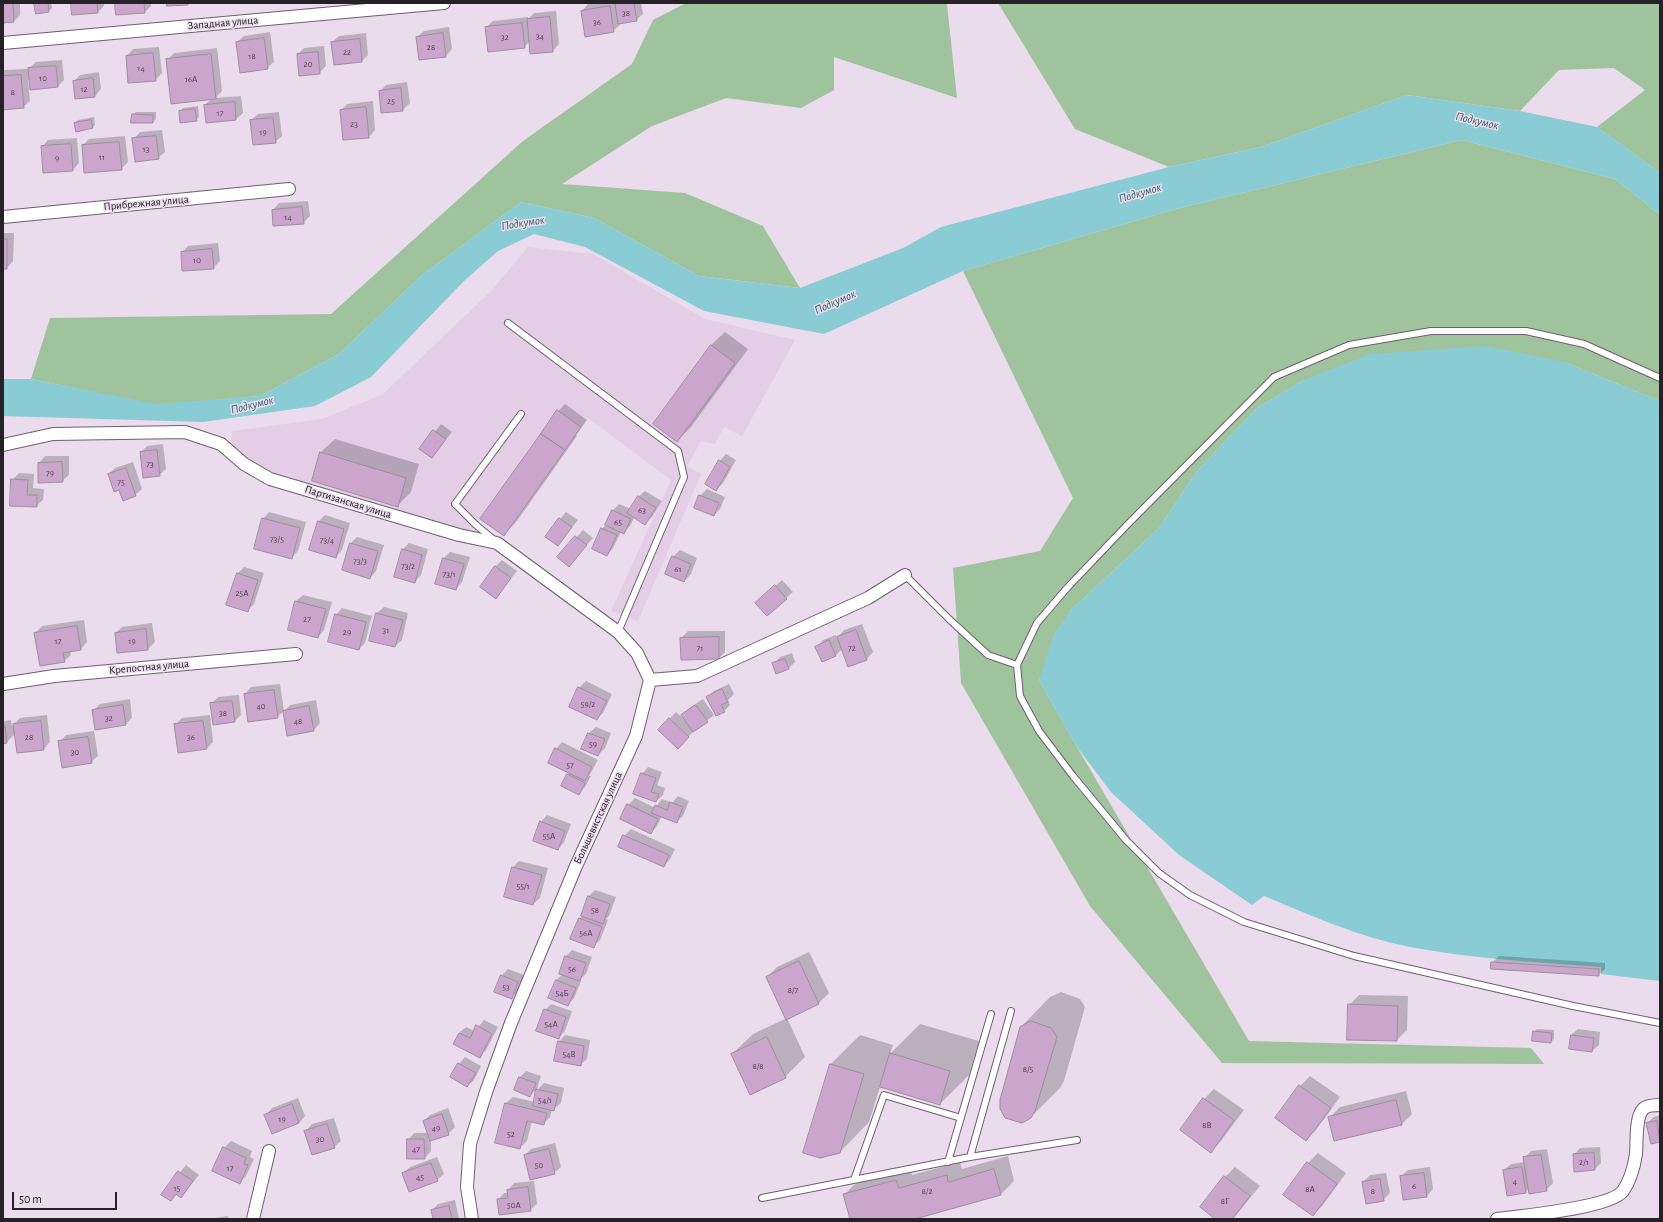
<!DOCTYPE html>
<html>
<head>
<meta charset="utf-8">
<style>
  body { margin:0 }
  #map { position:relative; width:1663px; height:1222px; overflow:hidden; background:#eadbed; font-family:"Alegreya Sans",sans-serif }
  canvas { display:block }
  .frame { position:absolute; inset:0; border:4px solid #262127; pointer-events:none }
  .scale { position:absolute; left:12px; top:1192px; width:105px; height:18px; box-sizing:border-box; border:2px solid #262127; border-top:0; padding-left:5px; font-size:12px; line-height:14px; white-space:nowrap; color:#262127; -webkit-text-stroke:3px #eadbed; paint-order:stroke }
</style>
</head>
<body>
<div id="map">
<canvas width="1663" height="1222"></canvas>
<div class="frame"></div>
<div class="scale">50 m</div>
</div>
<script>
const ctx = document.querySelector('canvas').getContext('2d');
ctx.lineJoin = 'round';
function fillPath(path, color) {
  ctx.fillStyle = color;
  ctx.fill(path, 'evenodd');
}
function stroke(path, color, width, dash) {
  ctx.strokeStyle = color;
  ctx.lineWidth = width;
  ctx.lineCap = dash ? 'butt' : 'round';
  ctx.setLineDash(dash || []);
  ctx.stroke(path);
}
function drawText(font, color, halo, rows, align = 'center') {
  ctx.font = font + ' "Alegreya Sans",sans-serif';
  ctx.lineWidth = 3;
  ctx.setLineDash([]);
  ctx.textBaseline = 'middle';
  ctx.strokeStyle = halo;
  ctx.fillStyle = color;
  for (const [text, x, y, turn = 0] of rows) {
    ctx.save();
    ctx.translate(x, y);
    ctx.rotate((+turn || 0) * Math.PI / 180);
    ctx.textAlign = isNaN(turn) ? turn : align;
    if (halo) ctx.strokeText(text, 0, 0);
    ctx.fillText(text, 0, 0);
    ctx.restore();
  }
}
const built = new Path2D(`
  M528 247 593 254 705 319 795 340 742 436 724 427 715 444 701 441 687 466 701 474 638 621 611 611 671 480 588 418 504 536 480 519 464 542 251 471 230 443 233 431 322 419 383 394 491 291Z`);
const green = new Path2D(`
  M686 3H941L947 4 957 98 834 57V90L801 108 726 98 652 126 562 184 685 193 763 226 800 288 699 276 594 218 521 202 421 276 339 354 260 396 157 405 31 379 50 318 331 314 523 141 632 64 653 20Z
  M998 3H1660V173L1597 127 1645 90 1614 68 1559 70 1520 111 1407 95 1261 147 1169 167 1075 129Z
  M1462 140 1615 179 1660 215V401L1564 362 1304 380 1257 408 1197 471 1159 528 1070 611 1039 680 1077 747 1249 1041 1531 1048 1544 1064 1222 1063 1090 906 961 683 953 568 1040 551 1073 498 963 271 1176 209Z`);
const water = new Path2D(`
  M1407 95 1520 111 1597 127 1660 173V215L1615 179 1462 140 1176 209 963 271 824 334 704 311 585 247 534 234 498 251 464 281 371 377 315 406 203 422 3 416V379H31L157 404 260 396 339 354 421 276 521 202 594 218 699 276 800 288 903 248 941 227 1169 167 1261 147Z
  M1486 346 1564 362 1660 401V981L1601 974V967C1537 962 1473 959 1410 947 1359 937 1312 916 1264 896L1252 905 1179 855 1111 792 1077 747 1039 680 1053 636 1070 611 1159 528 1197 471 1257 408 1304 380 1371 354Z`);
const shadow = new Path2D(`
  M3 3H20V15L14 21 3 22Z
  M35 3H51L52 8 49 11Z
  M72 3H104V6L97 13Z
  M116 3H151V6L145 12Z
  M598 3H641L643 14 636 20 620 23V25L613 31 582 11 588 4Z
  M556 11 559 44 553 51 530 41 524 47 486 27 493 21 528 17V19L534 13Z
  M449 27 452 49 446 56 417 37 424 31Z
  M270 32 274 62 267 68 237 42 244 36Z
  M366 33 368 55 362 61 332 42 339 36Z
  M324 46 326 66 319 73 298 54 304 48Z
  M159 47 162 73 155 80 127 56 133 49Z
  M217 48 222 91 215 98 241 96 243 113 236 119 207 122 205 105 212 98 167 60 174 53Z
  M62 60 64 80 58 86 28 80 30 101 23 107 3 109V70L27 69V70L36 62Z
  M99 72 101 89 95 96 74 81 80 75Z
  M407 82 410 103 403 110 382 112 380 91 386 85Z
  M373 101 375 130 369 137 341 110 347 104Z
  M198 106 199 117 196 120 180 111 183 108Z
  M136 112H156V119L153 122H132L133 115Z
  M279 112 282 136 275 142 251 120 258 114Z
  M94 117 95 125 92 128 75 123 78 120Z
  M162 130 165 152 158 158 134 139 140 132Z
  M125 136 128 162 121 169 83 145 89 139Z
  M77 138 79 163 73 170 42 147 48 140Z
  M308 201 310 216 303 223 273 210 279 203Z
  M3 233H14L13 261 7 268H3Z
  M218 243 220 261 213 268 182 252 188 246Z
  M725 332 748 349 691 427 677 441 711 345Z
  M565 404 587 420 576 435 577 436 517 521 504 535 481 519 558 411Z
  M441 424 452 432 432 457 420 449Z
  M335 439 419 464 411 492 397 506 313 480 321 452Z
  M163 444 166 469 159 475 141 452 147 446Z
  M726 454 736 460 723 483 716 490 720 461Z
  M45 456H69V475L62 481 39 463Z
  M133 462 142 489 135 495 109 474 115 468Z
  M19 473 34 474 33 488 44 489 43 500 36 506 12 480Z
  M707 489 725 497 720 509 714 515 700 496Z
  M645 491 662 501 652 517 645 523 635 516 630 526 624 533 621 532 613 548 607 555 602 529 606 525 612 511 619 504 631 509 638 497Z
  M269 512 306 522 298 551 291 558 263 519Z
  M566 512 578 520 558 545 546 537Z
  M325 515 350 523 342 550 336 557 318 522Z
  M583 530 593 538 569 565 559 557Z
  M357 537 384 545 376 571 370 578 351 543Z
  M409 543 428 549 421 575 415 582 402 550Z
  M680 550 697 558 691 574 684 581 673 557Z
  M450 552 470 557 462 582 456 589 444 558Z
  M502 560 517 571 496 597 495 567Z
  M244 567 264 573 254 604 247 611 237 574Z
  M782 580 793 592 786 598 763 597Z
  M303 595 332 602 324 630 318 637 296 601Z
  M384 607 408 613 402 640 395 646 370 640 377 613Z
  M342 608 372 616 365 643 359 649 336 615Z
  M84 620 87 642 81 649 70 650 71 655 64 661 35 633 42 626Z
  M152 623 155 642 148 649 118 652 116 633 122 627Z
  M862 624 873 652 867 659 849 666 842 649 836 655 823 661 816 647 823 640 836 635 837 638 844 630Z
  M688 631H725V652L719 658 681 638Z
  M792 653 795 662 789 668 777 673 774 664 780 657Z
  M586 681 612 694 603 713 597 719 579 688Z
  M280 684 284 711 290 705 316 700 320 723 314 730 284 711 277 717 245 694 251 687Z
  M729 684 734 694 728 700 730 705 724 711 707 698 714 691Z
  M239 695 241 715 235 721 211 704 218 697Z
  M130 699 132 718 126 724 96 729 93 711 100 704Z
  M703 699 714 715 695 730 678 747 659 730 676 712 686 721 682 715 689 708Z
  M47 715 50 742 44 749 15 734 7 742 3 743V721L11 720 12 726 20 718Z
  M210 715 213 742 207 748 175 725 182 718Z
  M596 727 611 733 605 748 598 755 583 749 589 733Z
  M94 731 98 756 91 762 59 742 66 735Z
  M562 742 598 760 589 776H591L585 787 579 794 568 775 570 773 556 749Z
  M648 767 662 772 657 785 665 788 663 795 656 801 635 794 642 774Z
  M678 796 689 801 683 816 676 822 662 816 657 826 651 833 628 805 635 798 655 808 662 799 672 803Z
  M547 815 571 824 564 842 558 849 541 822Z
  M631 829 675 849 670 859 664 866 624 836Z
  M519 861 548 868 540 898 533 904 513 867Z
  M595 890 616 897 609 916 606 919 608 920 600 940 593 947 572 938 580 918 582 915 589 896Z
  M572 950 592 957 586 974 579 980 581 981 574 998 568 1005 556 980 563 974 560 973 566 956Z
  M809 952 829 993 819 1003 787 1018 805 1057 785 1077 732 1054 753 1034 787 1018 767 977 777 967Z
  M1499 956 1605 963V969L1598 975 1492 963Z
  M508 969 524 975 518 991 511 998 502 975Z
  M1061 992 1080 999 1085 1007 1064 1081 1060 1088 1030 1118 1021 1027 1050 997Z
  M1359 995 1408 996 1407 1030 1397 1040 1349 1005Z
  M551 1004 572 1011 565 1031 558 1038 545 1010Z
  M484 1020 498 1027 486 1050 480 1056 454 1044 459 1033 466 1027 475 1031Z
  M920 1024 979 1041 969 1075 940 1104 880 1087 869 1122 840 1152H804L831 1064 860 1035 893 1045 890 1054Z
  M1537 1029 1554 1030V1039L1551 1042 1534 1032Z
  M1578 1029 1600 1032 1599 1045 1592 1051 1571 1035Z
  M565 1035 590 1040 587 1059 580 1065 559 1042Z
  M465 1057 481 1066 474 1080 467 1086 459 1064Z
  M526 1071 541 1076 537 1089 530 1095 515 1090 520 1077Z
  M1310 1076 1340 1097 1316 1130 1306 1140 1300 1086Z
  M544 1083 564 1088 561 1103 554 1109H552L550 1117 543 1124 532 1121 527 1141 520 1148 506 1103 513 1097 535 1102 537 1090Z
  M1214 1089 1244 1110 1221 1141 1211 1151 1181 1130 1204 1099Z
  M1406 1091 1412 1114 1402 1124 1330 1117 1340 1107Z
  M298 1098 305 1116 299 1123 266 1115 272 1108Z
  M448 1108 455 1127 448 1134 431 1139V1151L425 1158 408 1140 414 1133H428L424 1121 430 1115Z
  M1660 1115V1141L1652 1143 1647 1123 1654 1117Z
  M334 1118 341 1141 334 1147 306 1131 312 1124Z
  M231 1141 252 1151 250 1157 254 1159 246 1176 240 1182 224 1148Z
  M555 1143 561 1167 554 1173 525 1155 531 1149Z
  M1600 1147 1601 1163 1595 1169 1574 1155 1580 1148Z
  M1547 1149 1553 1183 1546 1190 1529 1188 1526 1192 1504 1170 1511 1164 1525 1162 1524 1158 1531 1151Z
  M1318 1153 1346 1173 1323 1205 1313 1215 1285 1194 1308 1163Z
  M1008 1156 1014 1181 1001 1194 911 1219H851L844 1195 858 1181 910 1167 912 1175 960 1162 962 1169Z
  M437 1157 444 1174 437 1180 403 1173 410 1167Z
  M186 1165 199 1175 181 1197 177 1194 170 1200 163 1194Z
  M1235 1167 1260 1186 1233 1219H1217L1201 1207 1225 1177Z
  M1430 1167 1433 1189 1427 1196 1401 1176 1408 1170Z
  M1386 1173 1390 1193 1383 1200 1363 1182 1370 1175Z
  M534 1181 537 1204 530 1210 498 1200 504 1193H508V1190L514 1183Z
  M455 1200 459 1219H434L432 1210 438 1204Z
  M228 1216 229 1219H207Z`);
const building = new Path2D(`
  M3 3H13L14 22 3 23Z
  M34 3H48L49 12 36 14Z
  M71 3H97L98 13 72 15Z
  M115 3H144L145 13 116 15Z
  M167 3H188V5L167 6Z
  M622 3H634L637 21 618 24 615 4Z
  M610 6 614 32 585 37 581 11Z
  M550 17 553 52 530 54 527 19Z
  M522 23 525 48 488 52 485 27Z
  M443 33 446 57 419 60 416 37Z
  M264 38 268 69 240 73 236 42Z
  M360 39 362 62 334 65 331 42Z
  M318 52 320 74 299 76 297 54Z
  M153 53 156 81 128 83 126 56Z
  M211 54 216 99 171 104 166 59Z
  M56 66 58 87 30 90 28 68Z
  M21 75 24 108 3 110V76Z
  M93 78 95 97 75 99 73 81Z
  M401 88 403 111 381 113 379 91Z
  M235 102 236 120 206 123 204 105Z
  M366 107 369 138 343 140 340 110Z
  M195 109 197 121 180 123 179 111Z
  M132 114 153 115V123H131Z
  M273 118 276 143 253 145 250 120Z
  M91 120 93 128 76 132 74 123Z
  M156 136 159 159 135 162 132 138Z
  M119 142 122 170 84 173 82 145Z
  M71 144 73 171 43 173 41 146Z
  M302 207 304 224 273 226 272 210Z
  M3 239H7V269H3Z
  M212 249 214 269 182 271 181 252Z
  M711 345 735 363 677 442 653 424Z
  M557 410 581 427 565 450 541 434Z
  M433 430 446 439 432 458 419 449Z
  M541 434 565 450 504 536 480 519Z
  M157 450 160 476 143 478 140 452Z
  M320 452 406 478 398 507 312 481Z
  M719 460 730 467 716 491 705 484Z
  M62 462 63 482 38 483V463Z
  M126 468 136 496 123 501 119 490 114 492 108 474Z
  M11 479 28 480 27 495H37V507L10 506Z
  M699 495 719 503 714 516 694 508Z
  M638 496 656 508 645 525 627 513Z
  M612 510 631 519 624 534 605 525Z
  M262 518 300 528 292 559 254 549Z
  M559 518 572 527 558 546 545 537Z
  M318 521 344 529 336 558 309 550Z
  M601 528 617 535 607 556 592 549Z
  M575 536 587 545 569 567 557 557Z
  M350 543 378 551 370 579 342 570Z
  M402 549 422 555 415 583 394 577Z
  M672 556 691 564 684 582 665 574Z
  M443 558 464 564 456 590 435 584Z
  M495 566 511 578 496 599 480 587Z
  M237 573 258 580 248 612 226 605Z
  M775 585 787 599 767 616 755 603Z
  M295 601 326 609 318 638 288 630Z
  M376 613 403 620 395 647 369 641Z
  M335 614 366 622 359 650 328 642Z
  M77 626 81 650 63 653 65 662 40 666 34 633Z
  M146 629 148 650 117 653 115 633Z
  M856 630 867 660 848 667 837 637Z
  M719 637V659L681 660 680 638Z
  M829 640 836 656 822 662 815 647Z
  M785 659 789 669 776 674 772 663Z
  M578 687 607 701 597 720 569 707Z
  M722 689 728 702 721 705 725 712 716 716 706 697Z
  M274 690 278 718 248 722 244 694Z
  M232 701 235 722 213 725 210 703Z
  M123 705 126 725 95 730 92 710Z
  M696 705 708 722 693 732 681 715Z
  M309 706 314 731 287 736 283 711Z
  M669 718 689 737 678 749 658 730Z
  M41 721 44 750 17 753 13 724Z
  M203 721 207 749 178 753 174 724Z
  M3 726H5L7 743 3 744Z
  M588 733 605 739 598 756 581 749Z
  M88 737 92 763 62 768 58 741Z
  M555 748 592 767 585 781 548 763Z
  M641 773 656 778 651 792 659 794 656 802 633 794Z
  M567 774 585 783 579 795 561 786Z
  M670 802 683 807 677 823 651 813 655 805 667 810Z
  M627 804 658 819 651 834 620 819Z
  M540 821 565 831 558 850 533 841Z
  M623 835 669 855 664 867 618 847Z
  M512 867 542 875 533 905 504 897Z
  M588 896 610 904 603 924 581 916Z
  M579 918 602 927 594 948 570 939Z
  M565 956 586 963 580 981 559 974Z
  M799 961 819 1004 786 1020 766 977Z
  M1491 962 1599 969V976L1491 969Z
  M501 975 518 982 512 999 494 992Z
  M556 980 576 988 568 1006 548 998Z
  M1348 1004 1398 1006 1397 1041 1347 1040Z
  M544 1009 566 1017 559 1039 536 1031Z
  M1031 1021 1051 1028 1057 1037 1035 1111 1031 1118 1022 1123 1005 1118 1000 1109V1100L1020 1027Z
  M476 1025 492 1034 480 1058 453 1044 459 1033 470 1038Z
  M1533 1031 1552 1033 1551 1043 1532 1041Z
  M1571 1035 1594 1038 1592 1052 1569 1049Z
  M767 1037 786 1078 750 1095 731 1054Z
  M558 1041 584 1046 581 1066 554 1061Z
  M890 1053 950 1071 940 1105 880 1087Z
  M458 1063 476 1073 467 1087 450 1077Z
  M830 1064 864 1074 840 1153 820 1158 803 1153Z
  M519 1077 536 1083 530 1097 514 1090Z
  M1299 1085 1331 1108 1306 1141 1275 1118Z
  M536 1089 558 1094 554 1111 533 1106Z
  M1203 1098 1234 1120 1211 1153 1180 1130Z
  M1396 1100 1402 1125 1334 1141 1328 1117Z
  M505 1103 547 1113 544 1125 527 1121 520 1149 495 1143Z
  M292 1104 299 1123 272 1134 264 1115Z
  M442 1114 449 1135 430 1141 423 1121Z
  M1657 1121 1660 1142 1651 1144 1646 1123Z
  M327 1124 335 1148 312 1155 304 1131Z
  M407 1139H424L425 1159H407Z
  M223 1147 246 1158 244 1164 248 1165 240 1184 212 1171Z
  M549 1149 555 1174 530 1180 524 1155Z
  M1594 1153 1595 1170 1574 1172 1573 1154Z
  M1541 1155 1547 1191 1529 1194 1523 1157Z
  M1307 1162 1337 1184 1313 1216 1283 1195Z
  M431 1163 438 1181 409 1192 402 1173Z
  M1522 1167 1526 1193 1507 1196 1503 1170Z
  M994 1169 1001 1195 915 1219H850L843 1194 896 1180 899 1188 947 1175 948 1182Z
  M178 1171 193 1181 181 1198 176 1194 171 1201 161 1195Z
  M1424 1173 1427 1197 1403 1200 1400 1176Z
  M1224 1176 1250 1196 1232 1219H1215L1200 1207Z
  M1380 1179 1384 1201 1366 1204 1362 1182Z
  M528 1187 531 1211 499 1215 497 1199 508 1198 507 1190Z
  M449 1206 452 1219H433L431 1210Z`);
const lane = new Path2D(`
  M508 323 678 451 684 477 618 632
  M1660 378 1584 344 1526 331H1431L1349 345 1274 377 1127 525 1067 588 1037 623 1017 665 1020 696 1039 731 1073 776 1126 840 1159 873 1190 895 1244 922 1354 956 1573 1006 1660 1023
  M493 539 476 525 455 504 521 414
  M905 575 949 619 988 655 1017 665
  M970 1157 1011 1011
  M948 1162 991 1014
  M854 1180 884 1095 961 1118
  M762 1198 970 1157 1077 1140`);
const street = new Path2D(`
  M3 43 444 3
  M3 217 289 189
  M3 445 53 434 185 432 221 444 244 464 270 479 459 535 497 543 618 632 637 653 650 680
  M650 680 697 676 868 598 905 575
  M3 684 54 676 296 654
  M253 1219 269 1151
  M472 1219 467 1187 470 1144 486 1092 511 1023 576 866 636 736 650 680
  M1497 1219C1521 1216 1610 1208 1623 1191 1630 1181 1634 1167 1636 1154 1637 1143 1635 1118 1643 1109 1647 1105 1655 1105 1660 1105`);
const numberNames = [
  ["38",626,13],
  ["36",597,22],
  ["34",540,36],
  ["32",505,37],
  ["28",431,47],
  ["22",347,52],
  ["18",252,56],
  ["20",308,64],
  ["14",141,68],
  ["10",43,78],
  ["16А",191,79],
  ["12",84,89],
  ["8",13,92],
  ["25",391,101],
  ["17",220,113],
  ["23",354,124],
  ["19",263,132],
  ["13",146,149],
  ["11",102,157],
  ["9",57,158],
  ["14",288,217],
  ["10",197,260],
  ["73",150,464],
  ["79",50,473],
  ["75",121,482],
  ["63",642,510],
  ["65",618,522],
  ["73/5",277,539],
  ["73/4",327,540],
  ["73/3",360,561],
  ["73/2",408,566],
  ["61",678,569],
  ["73/1",449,574],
  ["25А",242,593],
  ["27",307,619],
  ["31",386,630],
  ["29",347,632],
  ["17",58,641],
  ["19",132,641],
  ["71",700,648],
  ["72",852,648],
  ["59/2",588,704],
  ["40",261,706],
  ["38",223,713],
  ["32",109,718],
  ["48",298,721],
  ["28",29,737],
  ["36",191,737],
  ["59",593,744],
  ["30",75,752],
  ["57",570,765],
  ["55А",549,836],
  ["55/1",523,886],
  ["58",595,910],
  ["56А",586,933],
  ["56",572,969],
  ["53",506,987],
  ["8/7",793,990],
  ["54Б",562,993],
  ["54А",551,1024],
  ["54В",569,1054],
  ["8/8",758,1066],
  ["8/5",1028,1069],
  ["54/1",545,1100],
  ["19",282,1119],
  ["8В",1207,1125],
  ["49",436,1128],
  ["52",511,1134],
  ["30",320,1139],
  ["47",416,1149],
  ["2/1",1584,1162],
  ["50",539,1165],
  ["17",230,1168],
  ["45",420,1177],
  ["4",1515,1181],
  ["6",1414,1186],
  ["15",177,1188],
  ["8А",1310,1189],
  ["8/2",927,1191],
  ["8",1373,1191],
  ["8Г",1225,1201],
  ["50А",514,1205]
];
const streetNames = [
  ["Западная улица",223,23,-5],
  ["Прибрежная улица",146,203,-5],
  ["Партизанская улица",348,502,17],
  ["Крепостная улица",149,667,-5],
  ["Большевистская улица",598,818,-65]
];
const waterNames = [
  ["Подкумок",1477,121,13],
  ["Подкумок",1140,193,-16],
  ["Подкумок",523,223,-9],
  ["Подкумок",835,302,-24],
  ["Подкумок",252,405,-14]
];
fillPath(built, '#e3cee6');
fillPath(green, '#9fc49d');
fillPath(water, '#8accd4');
fillPath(shadow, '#0003');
fillPath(building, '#cba6cc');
stroke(building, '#9e8e9e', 1);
stroke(lane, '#6d606f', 8);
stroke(street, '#6d606f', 14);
stroke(lane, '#fff', 6);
stroke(street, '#fff', 12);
drawText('9px', '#4f4250', null, numberNames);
drawText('11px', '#262127', '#eadbed', streetNames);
drawText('italic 12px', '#275f65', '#eadbed', waterNames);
</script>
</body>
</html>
